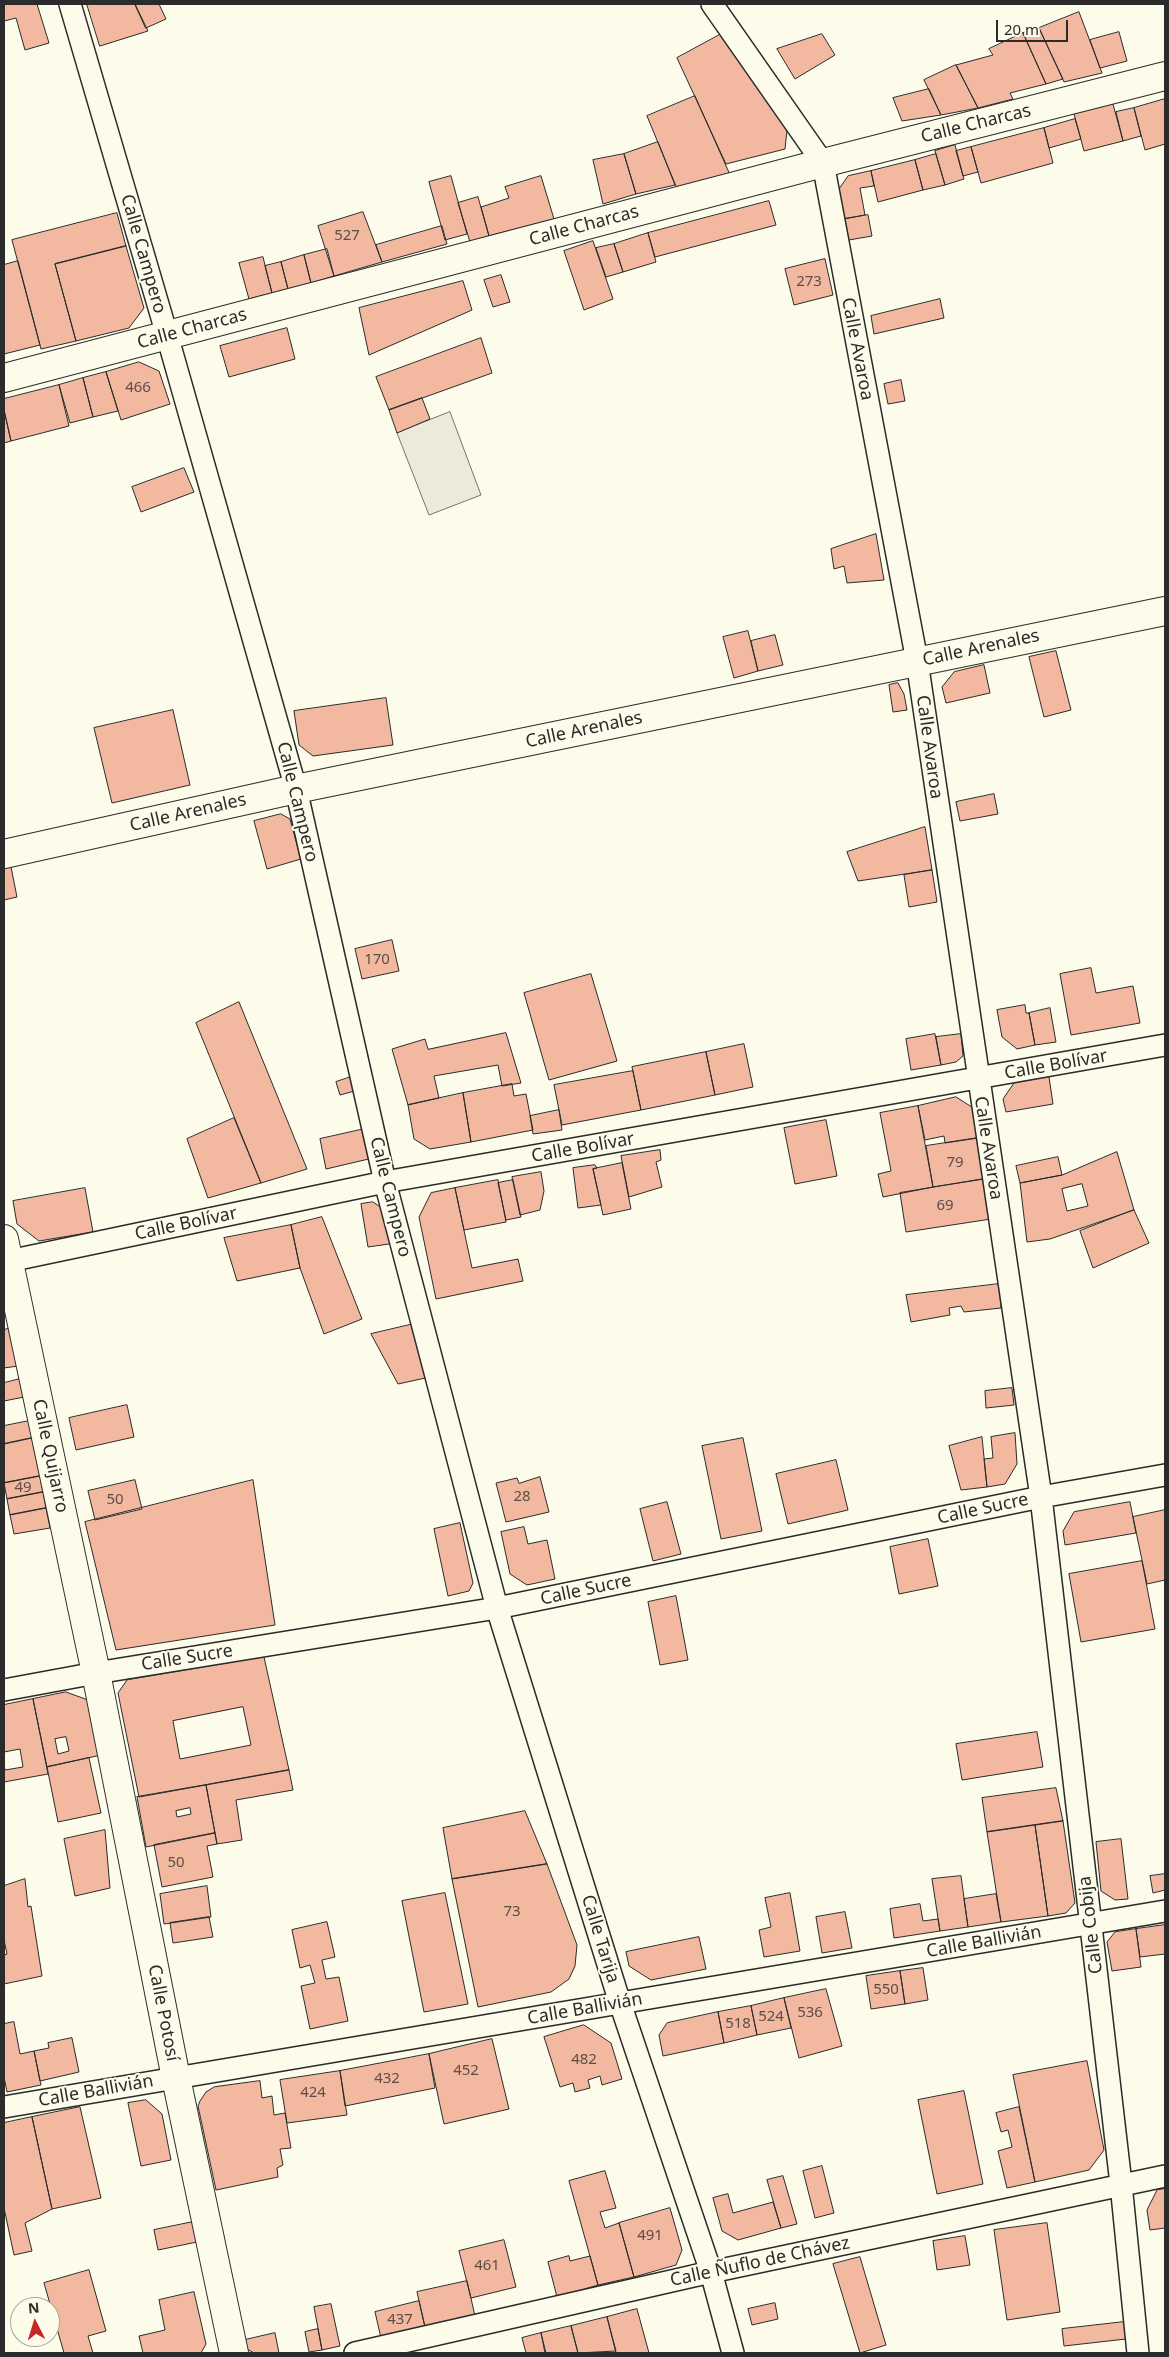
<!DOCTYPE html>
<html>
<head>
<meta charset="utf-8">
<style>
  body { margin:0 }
  #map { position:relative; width:1169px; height:2357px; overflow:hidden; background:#fdfbea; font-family:"Noto Sans",sans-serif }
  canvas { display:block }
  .frame { position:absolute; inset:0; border:5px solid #2b2b2b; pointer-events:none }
  .north { position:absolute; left:10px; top:2297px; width:50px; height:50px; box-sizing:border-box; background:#fdfbea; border:1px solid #a9a89e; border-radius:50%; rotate:355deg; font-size:14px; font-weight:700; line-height:20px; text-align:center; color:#2b2b2b }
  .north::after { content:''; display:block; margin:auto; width:18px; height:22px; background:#c62828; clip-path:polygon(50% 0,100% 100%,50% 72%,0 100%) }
  .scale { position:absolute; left:996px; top:20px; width:72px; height:22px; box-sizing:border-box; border:2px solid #2b2b2b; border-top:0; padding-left:6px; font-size:15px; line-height:18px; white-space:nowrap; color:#2b2b2b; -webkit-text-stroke:4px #fdfbea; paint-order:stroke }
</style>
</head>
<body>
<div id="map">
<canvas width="1169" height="2357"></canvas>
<div class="frame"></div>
<div class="north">N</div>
<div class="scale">20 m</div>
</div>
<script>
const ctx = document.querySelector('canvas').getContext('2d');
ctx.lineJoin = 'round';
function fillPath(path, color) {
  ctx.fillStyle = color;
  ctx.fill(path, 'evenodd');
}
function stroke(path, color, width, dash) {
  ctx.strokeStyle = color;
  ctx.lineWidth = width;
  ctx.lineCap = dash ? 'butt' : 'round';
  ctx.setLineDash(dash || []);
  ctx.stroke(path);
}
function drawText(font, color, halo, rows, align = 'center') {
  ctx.font = font + ' "Noto Sans",sans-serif';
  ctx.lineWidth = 4;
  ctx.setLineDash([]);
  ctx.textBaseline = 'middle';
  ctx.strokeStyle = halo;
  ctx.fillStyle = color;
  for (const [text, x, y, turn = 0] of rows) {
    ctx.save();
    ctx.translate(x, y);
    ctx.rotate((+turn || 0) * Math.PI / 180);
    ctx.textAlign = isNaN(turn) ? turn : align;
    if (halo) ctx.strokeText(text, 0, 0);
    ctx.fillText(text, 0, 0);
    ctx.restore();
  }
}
const green = new Path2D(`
  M450 412 481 495 429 515 397 433Z`);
const building = new Path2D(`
  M4 4H37L49 43 25 50 16 18 4 21Z
  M87 4H135L148 31 100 46Z
  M135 4H159L166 19 146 28Z
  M1079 12 1102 73 1064 82 1039 28Z
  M1039 28 1063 79 1046 84 1023 33Z
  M725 32 788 121 785 149 726 164 677 58Z
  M1119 32 1127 61 1100 68 1090 40Z
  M1023 33 1046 84 1010 93 1013 99 978 108 956 65 993 55 989 49Z
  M822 34 835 55 795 79 777 49Z
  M956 65 978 108 941 115 924 80Z
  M929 89 941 115 902 121 893 98Z
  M695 96 731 177 678 191 647 116Z
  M1165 99V144L1145 150 1134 108Z
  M1113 104 1123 141 1084 151 1074 114Z
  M1134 108 1141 136 1123 141 1116 112Z
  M1075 119 1081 139 1049 148 1044 128Z
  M1044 128 1053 163 981 183 971 147Z
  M658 142 675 185 636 194 624 154Z
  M955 145 964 179 945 185 935 151Z
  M971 147 978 172 963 176 956 151Z
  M624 154 636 194 603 204 593 160Z
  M936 154 945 185 923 190 915 160Z
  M915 160 923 190 878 202 871 171Z
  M871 171 874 186 860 188 865 215 844 219 839 189 848 176Z
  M451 176 467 234 445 240 429 182Z
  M541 176 554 219 489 236 481 207 509 198 505 187Z
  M478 197 489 236 470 242 458 203Z
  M769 201 776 225 655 257 648 233Z
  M363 212 382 262 334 276 318 226Z
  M117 213 126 246 55 264 76 341 41 349 12 240Z
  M868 215 872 236 849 240 844 219Z
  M442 226 447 244 382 262 376 245Z
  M648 233 656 262 623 272 614 244Z
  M593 241 613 299 584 310 564 251Z
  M614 244 623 272 606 277 596 248Z
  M126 246 144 308 129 328 76 341 55 264Z
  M327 249 334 276 311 283 304 255Z
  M304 255 311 283 288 289 281 262Z
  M263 257 272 293 249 299 239 263Z
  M825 259 833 295 794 305 785 269Z
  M18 261 40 345 4 354V265Z
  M281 262 288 289 272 293 265 266Z
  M501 275 510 302 493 307 484 280Z
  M463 281 472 310 369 355 359 308Z
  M940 299 944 318 874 334 871 316Z
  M287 328 295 359 229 377 220 346Z
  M481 338 492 373 389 410 376 377Z
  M139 362 159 371 170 404 121 420 106 372Z
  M106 372 118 411 93 417 83 378Z
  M83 378 93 417 70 423 59 385Z
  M901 380 905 401 888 404 884 384Z
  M59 385 69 426 11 441 4 410V399Z
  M422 398 430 419 397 433 389 410Z
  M4 410 11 441 4 443Z
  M184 468 194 492 141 512 132 487Z
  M876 534 884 580 847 583 844 566 834 569 831 549Z
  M748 631 758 671 734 678 723 637Z
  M775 635 783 665 758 671 751 641Z
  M1056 651 1071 710 1044 717 1029 657Z
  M984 665 990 693 946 703 942 687 954 672Z
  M898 683 904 694 907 710 893 712 889 685Z
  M386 698 393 745 313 756 299 745 294 711Z
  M173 710 190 785 112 803 94 728Z
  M994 794 998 814 960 821 956 802Z
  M281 814 290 819 301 859 267 869 254 821Z
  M925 827 932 870 858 881 847 852Z
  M11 867 17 897 4 900V868Z
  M932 870 937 902 909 907 904 875Z
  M392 940 399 971 362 979 355 949Z
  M1091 968 1096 993 1133 986 1140 1023 1071 1035 1060 974Z
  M591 974 617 1061 549 1080 524 993Z
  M239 1002 307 1169 261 1183 196 1023Z
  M1025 1005 1026 1013H1029L1035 1045 1017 1049 1002 1037 997 1010Z
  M1050 1008 1056 1042 1035 1045 1029 1013Z
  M506 1033 521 1083 502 1086 498 1065 434 1076 439 1098 408 1105 392 1049 425 1039 428 1049Z
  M935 1034 941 1065 911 1070 906 1039Z
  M961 1034 963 1056 956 1062 941 1065 936 1037Z
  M744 1044 753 1087 715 1095 706 1052Z
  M706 1052 715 1095 641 1110 632 1067Z
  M633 1071 641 1110 562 1125 554 1085Z
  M354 1076 358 1090 340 1095 336 1082Z
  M1049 1077 1053 1104 1006 1112 1003 1099 1014 1083Z
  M512 1084 514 1096 526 1094 533 1130 471 1142 463 1093Z
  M463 1093 471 1142 430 1149 414 1139 408 1105Z
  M956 1097 975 1109 978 1138 945 1143 944 1136 925 1140 918 1106Z
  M918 1106 933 1187 883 1197 878 1174 891 1171 880 1113Z
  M559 1110 562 1130 533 1134 530 1116Z
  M234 1118 261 1183 208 1198 187 1139Z
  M826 1120 837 1176 795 1184 784 1128Z
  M369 1128 373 1158 326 1169 320 1139Z
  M978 1138 984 1179 933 1187 926 1146Z
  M660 1150 661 1160 656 1162 662 1187 629 1197 621 1156Z
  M1117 1152 1134 1210 1050 1239 1027 1242 1020 1183 1062 1175ZM1082 1184 1088 1206 1067 1211 1062 1189Z
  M1058 1157 1062 1175 1020 1183 1016 1166Z
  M622 1163 631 1209 603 1215 593 1169Z
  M595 1165 597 1168 593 1169 601 1205 578 1208 573 1168Z
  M541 1172 544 1191 540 1210 520 1215 512 1177Z
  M984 1179 991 1219 906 1232 900 1193Z
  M498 1180 506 1222 464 1230 455 1188Z
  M513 1180 521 1217 506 1220 498 1183Z
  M85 1188 93 1232 39 1241 17 1224 13 1201Z
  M455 1188 472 1268 518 1259 523 1281 436 1299 419 1217 431 1193Z
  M373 1202 392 1215 396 1243 368 1247 361 1204Z
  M1134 1210 1149 1243 1093 1268 1080 1231Z
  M322 1217 362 1319 324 1334 300 1268 291 1225Z
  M291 1225 300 1268 237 1281 224 1238Z
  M999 1284 1001 1308 964 1312 961 1306 949 1308 950 1315 911 1322 906 1295Z
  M418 1323 430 1377 398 1384 371 1334Z
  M11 1328 18 1366 4 1368V1330Z
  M20 1379 24 1397 4 1401V1383Z
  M1012 1388 1014 1405 986 1408 985 1391Z
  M127 1405 134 1437 76 1450 69 1418Z
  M29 1421 32 1438 4 1444V1426Z
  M1015 1433 1017 1464 1005 1484 987 1487 984 1459 993 1458 991 1437Z
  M982 1437 987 1487 961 1490 949 1446Z
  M32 1438 40 1476 4 1483V1444Z
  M743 1438 762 1531 721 1539 702 1446Z
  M836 1460 848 1510 788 1524 776 1474Z
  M40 1476 43 1492 7 1499 4 1483Z
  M540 1477 549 1512 506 1522 496 1483 517 1478 519 1483Z
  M135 1480 142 1509 95 1520 88 1491Z
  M253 1480 275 1625 116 1650 85 1522Z
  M43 1492 46 1508 10 1515 7 1499Z
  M667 1502 681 1554 653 1561 640 1509Z
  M1130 1502 1136 1533 1065 1545 1063 1531 1074 1512Z
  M46 1508 50 1528 14 1534 10 1515Z
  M1165 1510V1580L1147 1584 1133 1517Z
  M460 1523 473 1583 469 1591 448 1596 434 1529Z
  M524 1527 528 1544 547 1540 555 1579 527 1585 510 1574 501 1532Z
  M928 1539 938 1586 899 1594 890 1547Z
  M1142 1561 1155 1629 1081 1642 1069 1574Z
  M676 1596 688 1660 660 1665 648 1602Z
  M264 1657 289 1770 139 1797 118 1693 127 1680ZM243 1707 251 1745 180 1759 173 1721Z
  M66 1692 88 1700 101 1755 47 1767 33 1699ZM66 1737 69 1751 58 1754 55 1739Z
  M33 1699 48 1774 4 1782V1763L5 1770 23 1767 20 1749 4 1752V1705Z
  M1037 1732 1043 1767 962 1780 956 1744Z
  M89 1758 101 1813 58 1822 47 1767Z
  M289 1770 293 1790 236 1800 242 1840 217 1844 206 1785Z
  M206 1785 215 1833 146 1847 137 1797ZM190 1808 191 1814 177 1817 176 1811Z
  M1056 1788 1063 1821 987 1832 982 1798Z
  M525 1811 547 1864 452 1879 443 1828Z
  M1063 1821 1075 1903 1066 1913 1048 1916 1035 1825Z
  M1035 1825 1048 1916 1001 1922 987 1832Z
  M105 1830 110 1888 75 1896 64 1839Z
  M215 1833 217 1844 207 1846 213 1877 162 1887 154 1845Z
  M1121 1839 1128 1899 1115 1900 1101 1891 1096 1842Z
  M547 1864 577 1945 575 1966 569 1979 551 1992 478 2007 452 1879Z
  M1165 1874V1890L1153 1893 1150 1876Z
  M961 1876 968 1927 940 1931 932 1879Z
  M25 1879 28 1907 31 1906 42 1976 4 1984V1955L7 1954 4 1940V1886Z
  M207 1886 211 1917 164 1924 160 1894Z
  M445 1893 468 2004 424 2012 402 1901Z
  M790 1893 800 1951 764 1957 759 1930 771 1927 765 1898Z
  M996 1894 1001 1922 968 1927 964 1899Z
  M920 1904 923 1921 938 1919 940 1931 894 1938 890 1909Z
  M845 1912 852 1948 822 1953 816 1917Z
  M209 1917 213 1937 173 1943 170 1923Z
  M327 1922 335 1957 322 1960 326 1979 339 1977 348 2021 310 2029 301 1986 315 1983 310 1965 300 1968 292 1930Z
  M1165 1925V1954L1140 1957 1136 1929Z
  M1136 1929 1141 1967 1112 1971 1107 1942 1115 1932Z
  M699 1937 706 1969 651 1980 629 1966 626 1952Z
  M923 1968 928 2000 905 2004 900 1971Z
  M900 1971 905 2004 871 2009 866 1976Z
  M826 1989 842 2046 799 2058 784 1998Z
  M784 1998 791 2028 757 2035 751 2006Z
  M751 2006 757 2035 724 2043 718 2012Z
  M718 2012 724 2043 663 2056 659 2035 667 2023Z
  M14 2022 20 2054 34 2051 41 2085 7 2092 4 2077V2024Z
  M584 2025 611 2043 622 2079 602 2085 600 2076 588 2080 590 2088 575 2092 573 2083 560 2087 544 2037Z
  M72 2038 79 2072 40 2081 34 2051 49 2048 48 2043Z
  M492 2039 509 2109 444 2124 429 2054Z
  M429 2054 435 2088 345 2106 340 2071Z
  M1087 2061 1104 2150 1089 2170 1035 2182 1013 2075Z
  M340 2071 347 2115 287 2123 280 2080Z
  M260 2081 262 2098 272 2096 274 2115 285 2113 291 2148 280 2149 283 2165 277 2168 278 2177 216 2190 198 2106 200 2101 206 2092 214 2087Z
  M964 2091 983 2184 937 2194 918 2100Z
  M146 2100 162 2114 171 2160 141 2166 128 2103Z
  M80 2107 101 2198 52 2209 32 2117Z
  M1019 2107 1035 2182 1007 2188 998 2151 1012 2147 1008 2130 1001 2132 996 2113Z
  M32 2117 52 2209 25 2223 32 2251 14 2255 4 2208V2123Z
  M822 2166 834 2213 815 2218 803 2171Z
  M605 2171 616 2208 600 2212 605 2228 619 2223 634 2277 598 2285 569 2181Z
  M783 2176 797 2224 781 2228 767 2180Z
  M1165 2189V2228L1150 2230 1147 2210 1157 2190Z
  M728 2194 733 2213 773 2202 781 2228 738 2240 722 2231 713 2198Z
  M670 2208 682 2250 676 2265 634 2277 619 2223Z
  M193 2222 197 2242 158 2250 154 2230Z
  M1047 2223 1060 2312 1007 2320 994 2230Z
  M965 2236 970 2265 937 2270 933 2241Z
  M504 2240 516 2287 471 2298 459 2251Z
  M569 2256 570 2261 590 2256 598 2285 557 2297 548 2262Z
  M860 2257 886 2345 860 2353 833 2264Z
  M89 2270 106 2331 88 2336 93 2353H64L44 2283Z
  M467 2281 475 2316 425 2327 417 2292Z
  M194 2292 206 2344 201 2353H143L139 2336 165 2330 159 2300Z
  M419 2301 425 2327 381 2338 375 2312Z
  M775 2303 778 2319 752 2325 748 2309Z
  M331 2304 340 2346 322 2350 314 2307Z
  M637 2309 649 2353H616L607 2317Z
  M607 2317 616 2351 578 2353 571 2326Z
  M1124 2322 1126 2339 1064 2346 1062 2329Z
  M571 2326 578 2353H545L541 2333Z
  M318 2329 322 2350 309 2352 305 2332Z
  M275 2333 279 2353H254L247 2349 245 2340Z
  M541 2333 546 2353H526L522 2338Z`);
const street = new Path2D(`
  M70 4 167 335 296 789 385 1182 497 1608 620 2003 711 2272 733 2353
  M712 4 823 163 917 661 1041 1497 1121 2184 1138 2353
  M4 1262 385 1182 1165 1045
  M4 1690 96 1673 497 1608 1041 1497 1165 1475
  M4 2107 1165 1911
  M355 2353 711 2272 1165 2176`);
const secondary = new Path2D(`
  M4 378 823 163 1165 76
  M4 854 296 789 1165 611
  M4 1239 96 1673 176 2078 234 2353`);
const numberNames = [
  ["527",347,236],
  ["273",809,282],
  ["466",138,388],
  ["170",377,960],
  ["79",955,1163],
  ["69",945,1206],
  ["49",23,1488],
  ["28",522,1497],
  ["50",115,1500],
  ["50",176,1863],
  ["73",512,1912],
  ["550",886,1990],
  ["536",810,2013],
  ["524",771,2017],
  ["518",738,2024],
  ["482",584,2060],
  ["452",466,2071],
  ["432",387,2079],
  ["424",313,2093],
  ["491",650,2236],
  ["461",487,2266],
  ["437",400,2320]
];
const streetNames = [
  ["Calle Charcas",976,124,-14],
  ["Calle Charcas",584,226,-15],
  ["Calle Campero",143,254,74],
  ["Calle Charcas",192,329,-15],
  ["Calle Avaroa",857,349,79],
  ["Calle Arenales",981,648,-12],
  ["Calle Arenales",584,730,-12],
  ["Calle Avaroa",929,747,82],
  ["Calle Campero",297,802,76],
  ["Calle Arenales",188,813,-13],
  ["Calle Bolívar",1056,1065,-10],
  ["Calle Bolívar",583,1148,-10],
  ["Calle Avaroa",988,1148,81],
  ["Calle Campero",390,1197,76],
  ["Calle Bolívar",186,1224,-12],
  ["Calle Quijarro",50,1456,78],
  ["Calle Sucre",983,1509,-12],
  ["Calle Sucre",586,1590,-12],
  ["Calle Sucre",187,1658,-9],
  ["Calle Cobija",1091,1925,-97],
  ["Calle Tarija",600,1939,73],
  ["Calle Ballivián",984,1942,-10],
  ["Calle Ballivián",585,2009,-10],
  ["Calle Potosí",163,2013,79],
  ["Calle Ballivián",96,2091,-10],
  ["Calle Ñuflo de Chávez",760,2262,-12]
];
fillPath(green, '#ecebdb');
stroke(green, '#74746e', 1);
fillPath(building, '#f2b8a0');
stroke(building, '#2b2b2b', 1);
stroke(street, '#2b2b2b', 24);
stroke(secondary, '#2b2b2b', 30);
stroke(street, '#fdfbea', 21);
stroke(secondary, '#fdfbea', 28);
drawText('15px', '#5d4e48', null, numberNames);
drawText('18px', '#2b2b2b', '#fdfbea', streetNames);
</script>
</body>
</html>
